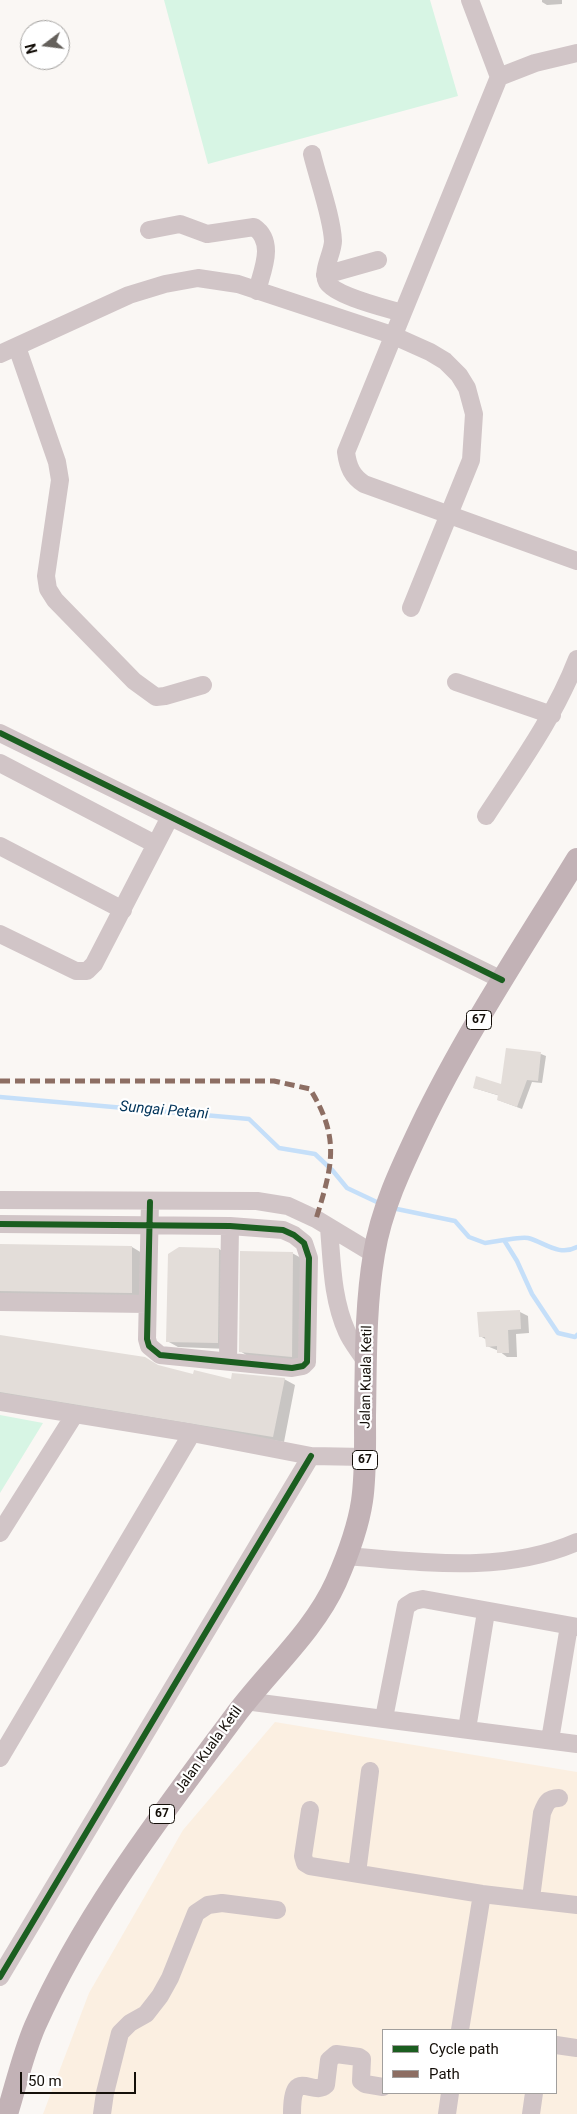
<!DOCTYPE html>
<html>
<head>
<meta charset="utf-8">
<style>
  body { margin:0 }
  #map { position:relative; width:577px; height:2114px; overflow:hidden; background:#faf7f4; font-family:Roboto,sans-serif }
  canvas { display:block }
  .legend { position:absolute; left:382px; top:2029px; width:175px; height:65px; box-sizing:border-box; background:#fff; border:1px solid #a19f9d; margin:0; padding:6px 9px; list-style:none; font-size:15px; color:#140f09 }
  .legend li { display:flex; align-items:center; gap:10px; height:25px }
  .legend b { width:25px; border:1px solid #a19f9d }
  .north { position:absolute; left:20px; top:20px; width:50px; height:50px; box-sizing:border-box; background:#fff; border:1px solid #a19f9d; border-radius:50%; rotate:255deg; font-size:14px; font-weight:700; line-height:20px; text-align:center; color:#140f09 }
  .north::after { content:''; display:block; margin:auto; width:18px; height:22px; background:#64605b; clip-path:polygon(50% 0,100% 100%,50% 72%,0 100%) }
  .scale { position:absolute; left:20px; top:2072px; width:116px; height:22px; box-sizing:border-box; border:2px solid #140f09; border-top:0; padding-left:6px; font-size:15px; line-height:18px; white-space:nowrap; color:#140f09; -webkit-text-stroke:4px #fff; paint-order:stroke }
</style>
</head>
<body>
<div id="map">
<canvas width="577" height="2114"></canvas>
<ul class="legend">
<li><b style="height:6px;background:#1b5e20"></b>Cycle path</li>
<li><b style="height:6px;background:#8d6e63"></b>Path</li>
</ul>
<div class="north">N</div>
<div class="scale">50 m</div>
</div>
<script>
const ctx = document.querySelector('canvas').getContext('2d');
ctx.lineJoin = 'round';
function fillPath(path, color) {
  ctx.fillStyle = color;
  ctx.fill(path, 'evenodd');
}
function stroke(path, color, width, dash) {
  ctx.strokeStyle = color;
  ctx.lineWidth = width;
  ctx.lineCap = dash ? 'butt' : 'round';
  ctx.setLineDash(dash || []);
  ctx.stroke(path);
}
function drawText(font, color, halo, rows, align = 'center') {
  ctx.font = font + ' Roboto,sans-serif';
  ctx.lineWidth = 4.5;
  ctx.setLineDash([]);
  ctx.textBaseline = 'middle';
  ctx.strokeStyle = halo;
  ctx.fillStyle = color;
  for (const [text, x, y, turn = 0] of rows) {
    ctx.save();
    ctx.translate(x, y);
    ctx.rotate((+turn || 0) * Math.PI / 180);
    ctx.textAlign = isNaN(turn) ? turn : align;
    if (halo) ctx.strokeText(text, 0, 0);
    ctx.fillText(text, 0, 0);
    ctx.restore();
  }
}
const built = new Path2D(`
  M275 1722 577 1772V2114H43L89 1993 183 1830ZM383 2030H556V2093H383Z`);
const green = new Path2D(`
  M164 0H430L458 96 208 164Z
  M0 1415 43 1423 0 1493Z`);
const shadow = new Path2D(`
  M542 0H562V4L547 5 542 2Z
  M507 1049 541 1054 546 1056 542 1083 532 1082 522 1109 498 1100 500 1096 474 1088 503 1085Z
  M0 1246 132 1247 142 1253V1299L0 1297Z
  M219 1249 230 1256 228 1349 178 1347 167 1341Z
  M292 1253 303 1259V1363L251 1358 240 1351Z
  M520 1312 528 1316 529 1333 516 1334 517 1357H507L499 1351 487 1346V1340L480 1336Z
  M0 1336 159 1367 194 1376 232 1380 284 1379 295 1385 284 1442 0 1396Z`);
const stream = new Path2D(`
  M0 1097 249 1119 279 1148 315 1154 333 1171 347 1188 381 1204
  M392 1208 455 1221 469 1237 485 1243 504 1240 517 1261 532 1294 558 1333 575 1337 577 1335
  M504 1240C511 1239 521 1237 528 1238 544 1242 559 1257 577 1247`);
const building = new Path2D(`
  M506 1048 541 1052 538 1081 527 1080 517 1107 497 1100 498 1095 473 1088 476 1076 501 1084Z
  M0 1244 132 1246V1293L0 1291Z
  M179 1247 219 1248 218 1343 166 1342 168 1254Z
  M240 1251 293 1252 292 1357 239 1352Z
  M520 1310 521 1329 508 1330 509 1353H497V1346L486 1347 485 1337H479L477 1312Z
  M0 1335 145 1357 158 1365 193 1374 194 1370 231 1379 232 1373 285 1378 273 1437 0 1392Z`);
const minor = new Path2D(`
  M470 0 499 77 346 452C348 467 352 476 364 484L577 561
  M499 77 535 63 577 53
  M312 154C318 179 332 217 333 241 333 253 321 271 327 282 335 296 386 308 402 313
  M149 230 180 224 207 234 254 227C276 242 262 271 257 291
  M325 275 378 260
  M17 347 57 462 60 480 46 576 48 589 55 600 134 681 156 697 165 696 203 685
  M0 354 129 295 165 284 198 278 238 284 392 335 430 352 445 361 459 375 467 388 474 414 471 460 411 608
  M456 682 552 715
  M0 733 502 980
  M0 763 155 844
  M486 816C520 764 555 716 577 659
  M0 846 123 910
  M0 934 76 971H87L94 964 170 817
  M0 1200 257 1201 288 1206 316 1219 374 1254
  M0 1224 230 1226 283 1230 294 1235 304 1243 309 1258 307 1362 303 1366 292 1368 160 1355 149 1346 147 1339 150 1202
  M329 1228C332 1262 332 1299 347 1332 351 1342 360 1352 366 1362
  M0 1302 147 1304
  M228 1361 230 1226
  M0 1402 192 1433 311 1456 365 1457
  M0 1533 75 1414
  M347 1556C423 1562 504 1574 577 1542
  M245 1701 577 1744
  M384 1718 406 1606 414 1601 423 1599 577 1627
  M467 1729 486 1612
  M550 1740 569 1626
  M0 1758 192 1433
  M310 1810 303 1856 305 1863 310 1866 482 1894 577 1905
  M357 1873 370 1771
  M531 1898 542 1813C546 1803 548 1798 559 1798
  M0 1977 311 1456
  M460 2030 482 1894
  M556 2045 577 2048
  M102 2114 105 2093 120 2033 130 2023 146 2014 160 1996 170 1978 196 1913 208 1905 222 1903 277 1910
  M292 2114C292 2107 292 2095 296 2089 303 2080 317 2094 326 2085L329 2060 336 2054 359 2057 362 2059 361 2081 365 2084 383 2087
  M447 2114 450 2093
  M531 2114 534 2093`);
const major = new Path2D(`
  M7 2114C16 2085 23 2054 35 2026 84 1915 162 1814 234 1717 267 1672 313 1633 336 1582 347 1557 358 1528 362 1501 366 1474 365 1444 365 1416 366 1363 365 1307 374 1254 381 1210 401 1168 420 1128 465 1034 523 947 577 859`);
const quiet = new Path2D(`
  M0 1081H274L310 1089C341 1139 332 1167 316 1219`);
const cycleway = new Path2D(`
  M0 733 502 980
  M0 1224 230 1226 283 1230 294 1235 304 1243 309 1258 307 1362 303 1366 292 1368 160 1355 149 1346 147 1339 150 1202
  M0 1977 311 1456`);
const shields = [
  [479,1020,25],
  [365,1460,25],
  [162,1814,25]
];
const shieldNames = [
  ["67",479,1020],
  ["67",365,1460],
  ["67",162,1814]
];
const streetNames = [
  ["Jalan Kuala Ketil",367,1377,-89],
  ["Jalan Kuala Ketil",209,1750,-54]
];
const waterNames = [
  ["Sungai Petani",164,1111,5]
];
fillPath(built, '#fbefe1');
fillPath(green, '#d7f5e4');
fillPath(shadow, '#0003');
stroke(stream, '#c5dff9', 4.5);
fillPath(building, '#e3ddd9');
stroke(minor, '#d1c5c7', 18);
stroke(major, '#c2b2b6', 22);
stroke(quiet, '#8d6e63', 5, [10, 5]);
stroke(cycleway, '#1b5e20', 6);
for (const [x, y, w] of shields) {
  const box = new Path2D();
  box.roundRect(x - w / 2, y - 9.5, w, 19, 4);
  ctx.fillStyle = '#fff';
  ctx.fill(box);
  stroke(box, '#140f09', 1);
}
drawText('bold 12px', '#140f09', null, shieldNames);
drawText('14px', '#140f09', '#fff', streetNames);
drawText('italic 15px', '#003359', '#fff', waterNames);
</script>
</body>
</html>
